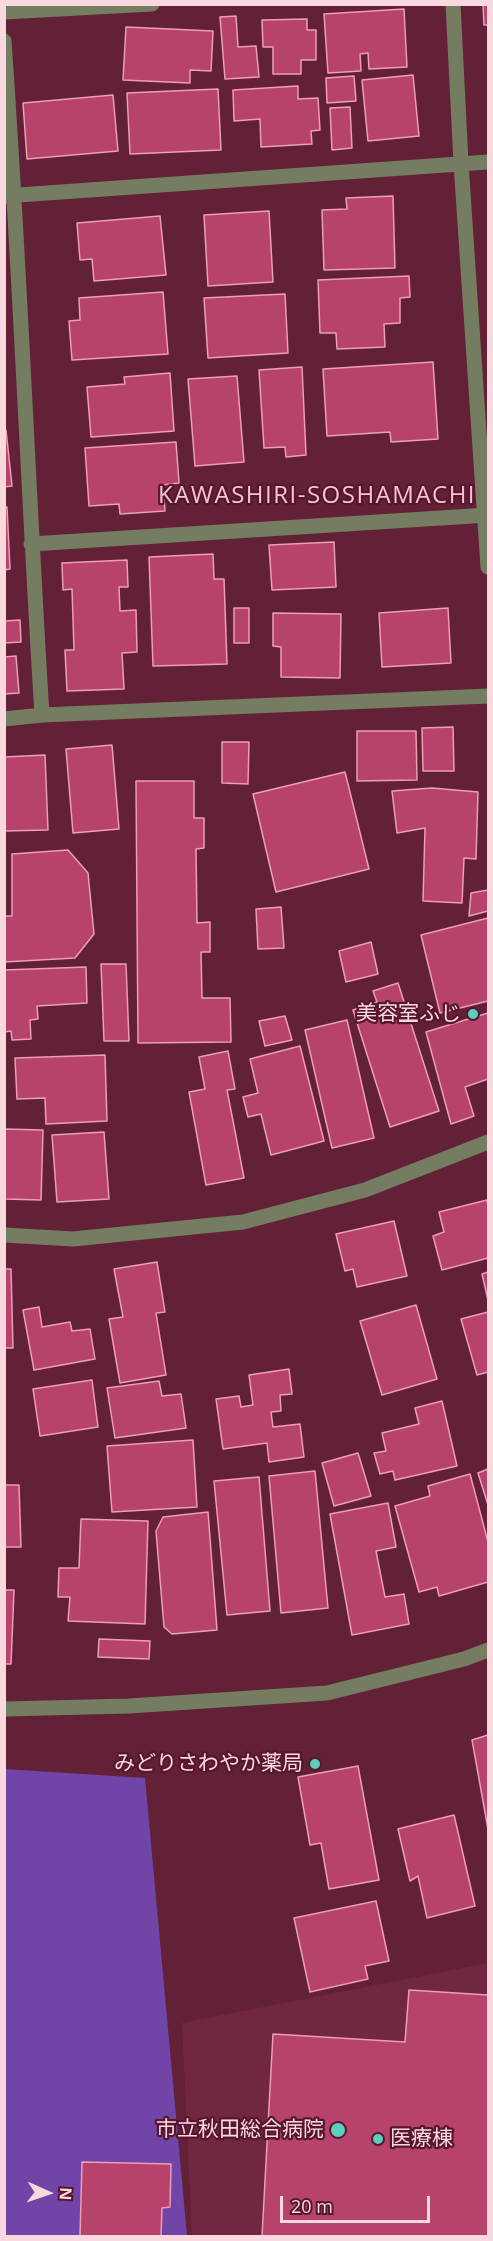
<!DOCTYPE html>
<html>
<head>
<meta charset="utf-8">
<style>
  body { margin:0 }
  #map { position:relative; width:493px; height:2241px; overflow:hidden; background:#632138; font-family:"Open Sans",sans-serif }
  canvas { display:block }
  .frame { position:absolute; inset:0; border:6px solid #fad8e0; pointer-events:none }
  .north { position:absolute; left:18px; top:2163px; width:60px; height:60px; -webkit-text-stroke:4px #57162e; paint-order:stroke; rotate:93deg; font-size:16px; font-weight:700; line-height:24px; text-align:center; color:#fad8e0 }
  .north::after { content:''; display:block; margin:auto; width:21px; height:27px; background:#fad8e0; clip-path:polygon(50% 0,100% 100%,50% 72%,0 100%) }
  .scale { position:absolute; left:280px; top:2196px; width:150px; height:27px; box-sizing:border-box; border:3px solid #fad8e0; border-top:0; padding-left:8px; font-size:18px; line-height:21px; white-space:nowrap; color:#fad8e0; -webkit-text-stroke:4px #57162e; paint-order:stroke }
</style>
</head>
<body>
<div id="map">
<canvas width="493" height="2241"></canvas>
<div class="frame"></div>
<div class="north">N</div>
<div class="scale">20 m</div>
</div>
<script>
const ctx = document.querySelector('canvas').getContext('2d');
ctx.lineJoin = 'round';
function fillPath(path, color) {
  ctx.fillStyle = color;
  ctx.fill(path, 'evenodd');
}
function stroke(path, color, width, dash) {
  ctx.strokeStyle = color;
  ctx.lineWidth = width;
  ctx.lineCap = dash ? 'butt' : 'round';
  ctx.setLineDash(dash || []);
  ctx.stroke(path);
}
function drawText(font, color, halo, rows, align = 'center') {
  ctx.font = font + ' "Open Sans","Noto Sans JP",sans-serif';
  ctx.lineWidth = 4.5;
  ctx.setLineDash([]);
  ctx.textBaseline = 'middle';
  ctx.strokeStyle = halo;
  ctx.fillStyle = color;
  for (const [text, x, y, turn = 0] of rows) {
    ctx.save();
    ctx.translate(x, y);
    ctx.rotate((+turn || 0) * Math.PI / 180);
    ctx.textAlign = isNaN(turn) ? turn : align;
    if (halo) ctx.strokeText(text, 0, 0);
    ctx.fillText(text, 0, 0);
    ctx.restore();
  }
}
const built = new Path2D(`
  M488 1963V2236H192L182 2023Z`);
const green = new Path2D(`
  M4 1769 145 1778 187 2236H5Z`);
const building = new Path2D(`
  M483 4H488V25H484Z
  M404 9 407 67 369 69 368 53 360 54 361 71 328 73 324 14Z
  M236 16 238 47 256 46 259 77 225 79 220 17Z
  M307 19V30H316V60H301V74H273V47H263L262 20Z
  M126 27 213 31 211 71 190 70V83L123 80Z
  M413 75 419 136 368 141 362 80Z
  M354 76 356 101 327 103 326 78Z
  M298 86V99L318 98 320 130 311 131 312 144 261 147 260 119 234 121 233 90Z
  M218 89 221 150 130 154 127 93Z
  M113 95 118 151 27 159 23 103Z
  M350 107 352 148 332 150 330 108Z
  M393 196 395 268 324 270 322 210 347 209 346 198Z
  M269 211 273 282 208 286 204 215Z
  M160 216 166 275 94 281 92 259 80 260 77 223Z
  M409 276 410 297 400 298V323L384 324 385 347 337 349 336 333H320L318 280Z
  M163 292 168 354 72 360 69 321 80 320 79 298Z
  M285 294 288 353 208 358 204 298Z
  M433 362 438 439 391 442 390 432 327 436 323 369Z
  M302 367 306 455 286 457 285 447 264 448 259 370Z
  M170 373 174 431 91 437 87 387 125 384 124 377Z
  M237 376 244 462 195 466 188 379Z
  M4 430H6L12 486 4 487Z
  M176 442 179 483 163 485 165 511 120 514 119 504 89 506 85 448Z
  M4 507H7L10 569 4 570Z
  M334 542 336 587 272 590 269 545Z
  M213 554 214 579H224L227 664 153 666 149 557Z
  M127 560 128 587H119L120 611 136 610 137 652 122 653 124 689 67 691 65 650H74L72 589 63 590 62 563Z
  M234 608H249V643H234Z
  M448 608 451 663 382 667 379 613Z
  M4 609 5 621 20 620 21 642 4 643Z
  M273 613 341 614 340 678 281 677V647L273 646Z
  M16 656 19 693 4 694V657Z
  M453 727 454 771H423L422 728Z
  M357 731H416L417 780 357 781Z
  M222 742H249L248 784 222 783Z
  M112 745 119 829 73 833 66 749Z
  M45 755 48 830 4 831V757Z
  M345 772 369 869 276 892 253 794Z
  M136 781H194V818H204V848L196 849 197 923 210 922V952H201L202 998H230L231 1042 138 1043Z
  M432 788 478 792 476 859 464 858 462 903 423 901 425 828 397 833 392 791Z
  M68 850 88 873 94 934 75 958 4 962V916H12V854Z
  M488 890V911L469 916 471 893Z
  M281 907 284 948 258 949 256 909Z
  M488 918V1001L440 1013 421 935Z
  M371 942 378 974 346 982 339 951Z
  M101 964H126L129 1041H104Z
  M86 967 87 1003 37 1006 38 1019 30 1020 31 1039 12 1040 11 1031 4 1032V970Z
  M398 983 439 1111 390 1127 353 1010 377 1002 373 991Z
  M488 1013V1079L465 1087 474 1116 451 1124 426 1032Z
  M285 1016 292 1040 265 1046 259 1021Z
  M347 1020 374 1138 332 1148 305 1030Z
  M300 1046 324 1141 271 1155 261 1114 248 1117 243 1097 258 1093 250 1059Z
  M228 1051 235 1089 227 1090 244 1178 206 1185 189 1092 205 1089 199 1057Z
  M105 1055 107 1121 46 1124 45 1098 17 1099 15 1058Z
  M4 1129 43 1130 41 1200 4 1199Z
  M104 1132 109 1199 57 1202 52 1135Z
  M487 1200 488 1208V1258L442 1270 433 1236 444 1232 439 1212Z
  M394 1221 407 1276 357 1287 353 1269 345 1271 336 1234Z
  M157 1262 165 1312 156 1313 166 1375 120 1383 109 1319 123 1317 114 1269Z
  M4 1269H11L13 1348H4Z
  M488 1272V1300L482 1274Z
  M416 1305 437 1379 382 1395 360 1321Z
  M39 1307 42 1327 70 1322 72 1331 90 1329 95 1359 34 1370 23 1310Z
  M488 1312V1372L477 1375 461 1319Z
  M289 1369 292 1394 280 1395 281 1411 271 1412 273 1427 300 1424 304 1457 269 1462 267 1443 223 1449 216 1399 239 1396 241 1407 253 1405 249 1375Z
  M92 1380 98 1427 40 1436 33 1389Z
  M159 1381 162 1396 181 1394 186 1428 115 1438 107 1388Z
  M442 1401 457 1466 395 1480 393 1471 380 1474 374 1453 386 1451 382 1433 419 1424 415 1408Z
  M193 1440 197 1507 112 1512 107 1446Z
  M358 1453 371 1496 334 1506 322 1463Z
  M488 1469V1505L478 1473Z
  M315 1471 328 1608 281 1613 269 1476Z
  M470 1474 488 1542V1582L439 1596 437 1587 419 1592 395 1506 430 1496 428 1486Z
  M259 1477 270 1611 227 1615 214 1481Z
  M4 1485H19L21 1547H4Z
  M388 1503 396 1547 376 1551 385 1597 404 1594 409 1624 352 1635 330 1514Z
  M208 1512 217 1630 172 1634 164 1627 156 1531 163 1517Z
  M81 1519 148 1521 145 1624 68 1621 70 1597H58L59 1568H79Z
  M4 1590H14L11 1664H4Z
  M99 1639 150 1641 149 1659 98 1657Z
  M488 1735V1829L472 1740Z
  M358 1766 379 1880 329 1889 321 1843 310 1845 298 1777Z
  M454 1815 475 1906 427 1918 418 1876 410 1881 398 1829Z
  M376 1901 389 1961 365 1966 368 1979 310 1992 294 1918Z
  M409 1990 488 1995V2236H262L273 2034 405 2042Z
  M82 2162 171 2164 170 2207 162 2208 161 2236H80Z`);
const minor = new Path2D(`
  M453 4 461 163 488 567
  M4 12 152 4
  M4 41C20 266 28 491 42 715
  M4 196 488 162
  M31 544 488 515
  M4 719 42 715 488 696
  M4 1235 73 1239 243 1222 365 1190 488 1142
  M4 1709 129 1706 327 1693 464 1659 488 1650`);
const markers = [
  [473,1014,6,"#5bcebc"],
  [315,1764,6,"#5bcebc"],
  [338,2130,8,"#5bcebc"],
  [378,2139,6,"#5bcebc"]
];
const poiNames = [
  ["美容室ふじ",461,1014],
  ["みどりさわやか薬局",303,1764],
  ["市立秋田総合病院",324,2130],
  ["医療棟",390,2139,"left"]
];
const quarterNames = [
  ["KAWASHIRI-SOSHAMACHI",317,496]
];
fillPath(built, '#712741');
fillPath(green, '#7145a7');
fillPath(building, '#b7426c');
stroke(building, '#ed9eb4', 1.5);
stroke(minor, '#757d60', 15);
for (const [x, y, r, color] of markers) {
  const dot = new Path2D();
  dot.arc(x, y, r, 0, 2 * Math.PI);
  ctx.fillStyle = color;
  ctx.fill(dot);
  stroke(dot, '#57162e', 2);
}
drawText('21px', '#fad8e0', '#57162e', poiNames, 'right');
ctx.letterSpacing = '1.5px';
drawText('24px', '#f5c4d0', '#57162e', quarterNames);
ctx.letterSpacing = '0px';
</script>
</body>
</html>
